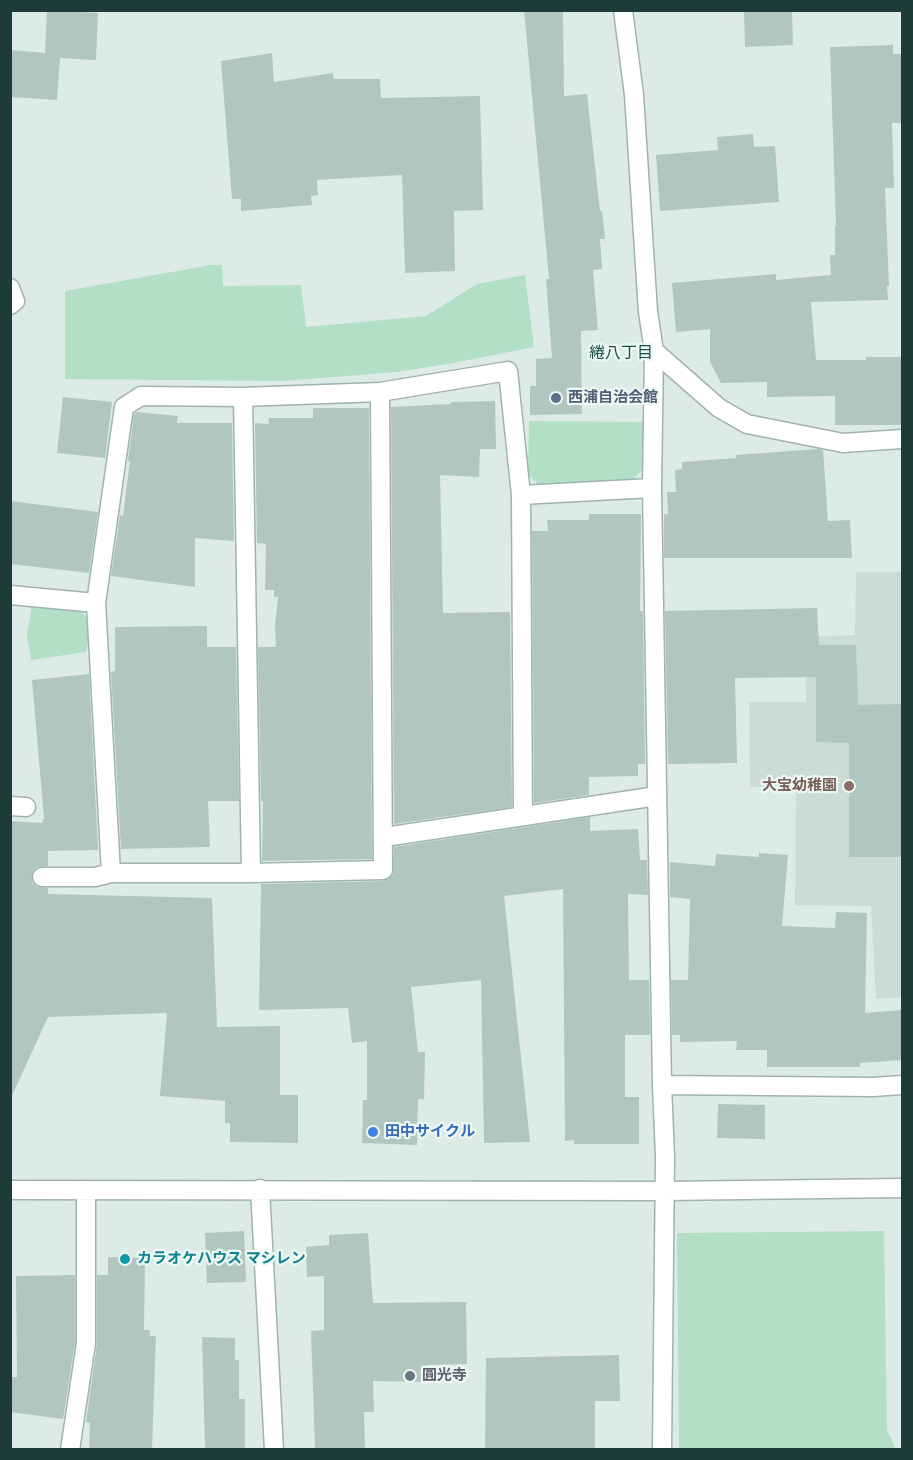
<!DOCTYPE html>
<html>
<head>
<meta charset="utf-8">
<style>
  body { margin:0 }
  #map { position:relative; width:913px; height:1460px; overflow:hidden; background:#ddebe7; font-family:Roboto,sans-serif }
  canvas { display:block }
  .frame { position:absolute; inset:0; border:12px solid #1d3c38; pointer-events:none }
</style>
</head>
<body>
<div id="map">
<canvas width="913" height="1460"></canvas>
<div class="frame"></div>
</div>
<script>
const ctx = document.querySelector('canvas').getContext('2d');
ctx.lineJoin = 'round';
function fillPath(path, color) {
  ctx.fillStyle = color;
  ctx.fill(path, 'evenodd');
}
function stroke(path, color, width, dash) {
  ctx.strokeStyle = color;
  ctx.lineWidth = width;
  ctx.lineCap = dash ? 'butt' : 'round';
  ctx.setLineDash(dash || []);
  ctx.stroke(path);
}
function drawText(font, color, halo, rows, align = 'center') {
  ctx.font = font + ' Roboto,"Noto Sans JP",sans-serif';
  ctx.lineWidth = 4.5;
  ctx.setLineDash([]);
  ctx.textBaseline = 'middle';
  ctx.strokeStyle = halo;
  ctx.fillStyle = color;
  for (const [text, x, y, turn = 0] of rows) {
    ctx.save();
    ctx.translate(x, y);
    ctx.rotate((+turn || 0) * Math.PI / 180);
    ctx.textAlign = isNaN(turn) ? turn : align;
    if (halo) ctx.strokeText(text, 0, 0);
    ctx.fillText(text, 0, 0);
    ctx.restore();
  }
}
const built = new Path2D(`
  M856 572H902V997L876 999 871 906 795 905 796 785 750 787 749 702H806L805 637 855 635Z`);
const green = new Path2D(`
  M211 265H222L223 286 301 285 306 327 426 316 477 284 525 275 534 347 453 363 397 372 283 381 65 379V291Z
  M529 421 643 422 645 467 633 479 539 485 528 475Z
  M32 605 80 609 91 624 86 652 31 660 27 634Z
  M884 1231 887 1430 896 1449H679L677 1233Z`);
const building = new Path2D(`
  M47 10 98 13 96 60 60 58 57 100 10 97V50L45 53Z
  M524 10H563L564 96 587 94 600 211H602L605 239H600L602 269 593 270 598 330 581 331 582 414 530 415V386H536V359L552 358 546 279H549Z
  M744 10H792L793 45 745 47Z
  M893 45V54H903V123H892L894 188H885L889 286H887L888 300 811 302 816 360H866V357H903V425H835V396L767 397V382L721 383 710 362V329L676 332 672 283 776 274V280L831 275 830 255H835V227L836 226 830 47Z
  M272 53 274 82 333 73 334 79H380L381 98 480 96 483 210 454 211 455 271 405 273 402 175 317 180 318 195 311 196 312 205 241 211V199H232L221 61Z
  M753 134 754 147 775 146 779 202 660 211 656 155 718 150 717 137Z
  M63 397 112 402 105 458 57 453Z
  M495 401 496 449H480L479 477 440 475 443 613 510 612 512 807 394 824 391 407 451 404V402Z
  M313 408H369L372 859 262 861 263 801H261L258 647H276L275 626 278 597H274V590H265L266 544 257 543 255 423 269 424 268 418H313Z
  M137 412 178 416 177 423H232L234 541 195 538V587L111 576 120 515 123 516 130 461H128L134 414Z
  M818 449 823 450 828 521 850 520 852 558H664V514H668L667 492H676L675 470 682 469V462L736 458V455Z
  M10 501 98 512 89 573 10 564Z
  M589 514H641L640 611H643L645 764H638V776L589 777V795L534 803 532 531H548L547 520H589Z
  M817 608 819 645H856L858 705 903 704V857H849V743L816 742V677L735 678 737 763 668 764 665 611Z
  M207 626V647H236L239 801H208L210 847 121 849 111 672 115 671V627Z
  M89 674 98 850 48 851V866L37 867 33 871 32 882 37 887 48 888V894L212 898 217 1027 280 1026V1095H298V1143L230 1142V1123H225V1101L160 1096 167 1013 48 1017 10 1100V821L42 823 44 818 32 680Z
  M590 817V831L638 829 640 860H647L648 895 628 894 629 980H649L650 1035H625V1097H639V1144H574V1140L565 1141 563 889 504 896 530 1142 484 1143 481 980 411 987 418 1052H425L424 1099H418L417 1145 362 1143 363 1100H367V1041L352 1043 348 1008 259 1010 261 884 384 881 393 875 394 847Z
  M759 853 788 855 782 926 835 928 836 912 867 913 865 1013 903 1010V1060L860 1063V1067H767V1050H736L737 1041 680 1042V1035H672L671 980H688L690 899 670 897V862L715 866 716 854 759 857Z
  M718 1104 765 1105V1139L717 1138Z
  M244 1231 246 1282 207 1283 205 1233Z
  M368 1233 373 1303 466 1302 467 1364 427 1365V1382L373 1381 374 1412H364L365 1449H315L311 1331 324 1330V1276L307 1277 306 1247 329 1245V1235Z
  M108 1257 145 1258 144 1330H150V1336H156L152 1449H89L90 1423 86 1422 97 1344V1275H108Z
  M75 1275V1342L63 1419 10 1412V1377H17L16 1276Z
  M202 1337 235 1338V1360H239V1399H245V1449H205Z
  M619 1355 620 1401H595V1449H485L486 1358Z`);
const minor = new Path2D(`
  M623 10 634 95 648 312 654 351 652 488 662 1085 665 1156 662 1450
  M10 288 15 301 10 305
  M654 351 719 408 747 424 843 443 902 439
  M243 397 251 873
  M521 495 652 488
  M10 595 96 603
  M10 806 26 807
  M385 837 657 796
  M111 873 96 603 124 407 141 396 243 397 380 392 508 371 521 495 523 816
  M42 877H95L111 873H251L383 870 380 392
  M662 1085 873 1087 902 1085
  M260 1189 274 1450
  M10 1190 664 1191 902 1188
  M70 1450 86 1343V1190`);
const markers = [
  [556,398,6,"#5c6f8a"],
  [849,786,6,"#8d6e63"],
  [373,1132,6,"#3f7fe0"],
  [125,1259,6,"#0f9aa8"],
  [410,1376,6,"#6b7280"]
];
const serviceNames = [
  ["西浦自治会館",568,398]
];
const educationNames = [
  ["大宝幼稚園",837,786]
];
const shopNames = [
  ["田中サイクル",385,1132]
];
const cultureNames = [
  ["カラオケハウス マシレン",137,1259]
];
const worshipNames = [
  ["圓光寺",422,1376]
];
const neighbourhoodNames = [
  ["綣八丁目",621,354]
];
fillPath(built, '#cbdbd6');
fillPath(green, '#b2dfc5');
fillPath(building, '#b2c6c0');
stroke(minor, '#a0b3af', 21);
stroke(minor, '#fff', 18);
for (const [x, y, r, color] of markers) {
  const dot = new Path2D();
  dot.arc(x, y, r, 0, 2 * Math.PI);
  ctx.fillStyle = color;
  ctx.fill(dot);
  stroke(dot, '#edf7f4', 2);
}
drawText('bold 15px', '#4e5e75', '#edf7f4', serviceNames, 'left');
drawText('bold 15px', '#785e54', '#edf7f4', educationNames, 'right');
drawText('bold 15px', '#366cbe', '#edf7f4', shopNames, 'left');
drawText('bold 15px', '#0d838f', '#edf7f4', cultureNames, 'left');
drawText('bold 15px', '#5b616d', '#edf7f4', worshipNames, 'left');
drawText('16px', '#17504a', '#edf7f4', neighbourhoodNames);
</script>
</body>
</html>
